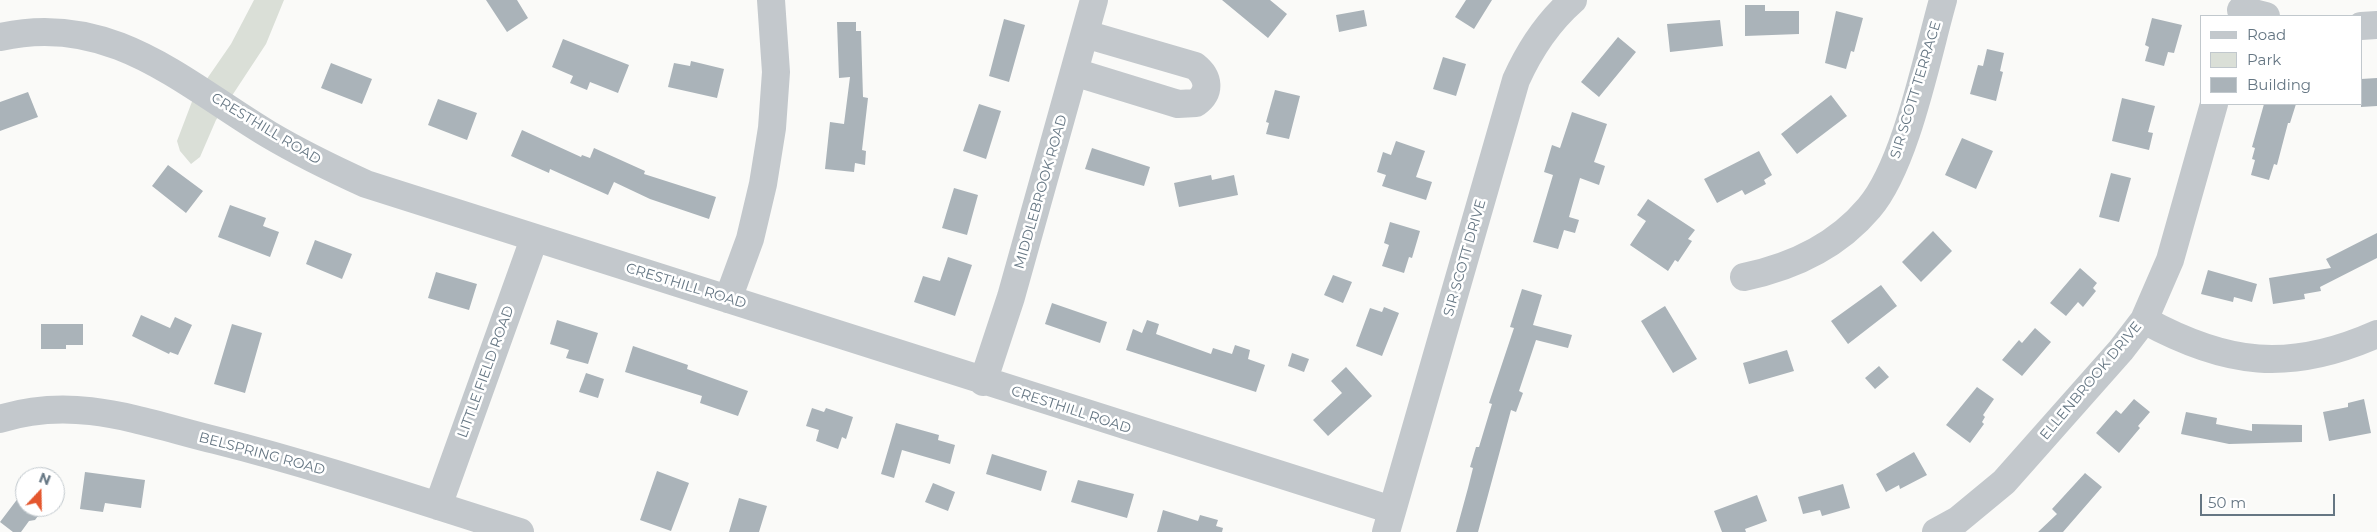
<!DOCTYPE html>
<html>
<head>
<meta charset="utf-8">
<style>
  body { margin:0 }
  #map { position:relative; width:2377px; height:532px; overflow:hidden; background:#fafaf8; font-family:Montserrat,sans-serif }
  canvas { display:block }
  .legend { position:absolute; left:2200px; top:15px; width:162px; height:90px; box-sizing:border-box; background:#fff; border:1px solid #c1c8cd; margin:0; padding:6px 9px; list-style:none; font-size:15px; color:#657683 }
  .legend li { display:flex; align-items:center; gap:10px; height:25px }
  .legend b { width:25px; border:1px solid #c1c8cd }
  .north { position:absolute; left:15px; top:467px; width:50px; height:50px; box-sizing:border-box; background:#fff; border:1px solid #c1c8cd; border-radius:50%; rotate:21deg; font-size:14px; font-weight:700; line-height:20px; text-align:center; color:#657683 }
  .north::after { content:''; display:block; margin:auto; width:18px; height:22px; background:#e4572e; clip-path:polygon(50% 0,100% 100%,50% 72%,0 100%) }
  .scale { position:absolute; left:2200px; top:494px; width:135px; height:22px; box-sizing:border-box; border:2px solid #657683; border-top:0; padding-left:6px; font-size:15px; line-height:18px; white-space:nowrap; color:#657683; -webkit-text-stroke:4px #fff; paint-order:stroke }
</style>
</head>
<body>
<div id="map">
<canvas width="2377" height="532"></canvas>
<ul class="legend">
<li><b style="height:6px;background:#c3c8cc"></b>Road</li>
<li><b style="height:14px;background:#dadfd7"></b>Park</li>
<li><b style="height:14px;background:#aab3b9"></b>Building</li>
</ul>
<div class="north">N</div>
<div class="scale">50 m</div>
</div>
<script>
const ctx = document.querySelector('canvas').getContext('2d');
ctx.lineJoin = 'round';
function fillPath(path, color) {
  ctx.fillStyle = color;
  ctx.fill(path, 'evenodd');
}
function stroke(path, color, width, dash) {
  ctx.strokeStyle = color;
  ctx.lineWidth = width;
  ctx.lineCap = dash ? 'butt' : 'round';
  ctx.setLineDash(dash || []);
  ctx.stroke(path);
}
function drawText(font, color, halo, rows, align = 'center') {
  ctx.font = font + ' Montserrat,sans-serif';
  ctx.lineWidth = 5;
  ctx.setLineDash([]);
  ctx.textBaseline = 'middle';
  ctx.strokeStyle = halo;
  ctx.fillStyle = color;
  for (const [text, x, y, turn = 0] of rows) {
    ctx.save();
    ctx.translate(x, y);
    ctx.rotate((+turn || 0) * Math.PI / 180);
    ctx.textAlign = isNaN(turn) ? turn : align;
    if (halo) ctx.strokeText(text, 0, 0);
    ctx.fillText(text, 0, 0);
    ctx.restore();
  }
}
const green = new Path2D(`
  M254 0H284L266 44 216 120 200 157 191 164 180 151 177 141 193 99 231 44Z`);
const building = new Path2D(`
  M486 0H517L528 18 507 32Z
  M1222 0H1270L1287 14 1268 38Z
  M1466 0H1492L1474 29 1455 17Z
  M1745 5H1765V11H1799V34L1745 36Z
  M1364 10 1367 26 1339 32 1336 15Z
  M1836 11 1863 18 1854 52 1851 51 1846 69 1825 63Z
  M2152 18 2182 25 2174 53 2168 52 2164 66 2145 61 2149 47 2145 45Z
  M1004 19 1025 25 1009 82 989 76Z
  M1720 20 1723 46 1670 52 1667 24Z
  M837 22H856V31H861L863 97 868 98 862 150 866 151 865 165 855 163 854 172 825 169 830 122 844 124 850 77 839 78Z
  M1618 37 1636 52 1599 97 1581 82Z
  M563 39 629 65 618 93 590 82 587 90 570 83 573 76 552 67Z
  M1987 49 2004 53 2000 71 2003 72 1996 101 1970 94 1978 65 1983 66Z
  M1443 57 1466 64 1456 96 1433 89Z
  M691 61 724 69 717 98 668 87 674 63 690 66Z
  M331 63 372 79 362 104 321 88Z
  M2377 78V106L2361 107V79Z
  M1275 90 1300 96 1289 139 1266 134 1269 123 1266 122Z
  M28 92 38 117 0 131V102Z
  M1831 95 1847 116 1797 154 1781 134Z
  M2122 98 2155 106 2148 132 2153 133 2149 150 2112 141Z
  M438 99 477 113 467 140 428 125Z
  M979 104 1001 111 986 159 963 151Z
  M2264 104H2296L2290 123H2288L2277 165 2274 164 2269 180 2251 175 2255 160 2252 159 2255 148 2252 147Z
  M1572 112 1607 124 1594 162 1605 166 1599 185 1580 178 1569 217 1579 220 1575 233 1564 230 1558 249 1533 242 1553 175 1544 172 1552 145 1560 148Z
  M522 130 581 157 582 155 590 158 594 148 645 171 644 174 716 197 709 219 650 199 614 182 608 195 550 169 549 173 511 156Z
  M1962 138 1993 151 1976 189 1945 175Z
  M1396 141 1425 151 1416 177 1432 182 1426 200 1382 186 1386 175 1377 172 1383 152 1391 155Z
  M1092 148 1150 167 1144 186 1085 169Z
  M1759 151 1772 175 1764 180 1766 184 1745 195 1742 190 1717 203 1704 179Z
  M168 165 203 191 186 213 152 186Z
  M2111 173 2131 178 2119 222 2099 217Z
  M1211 175 1212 180 1234 175 1238 195 1179 207 1174 183Z
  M954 188 978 195 967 235 942 228Z
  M1648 199 1695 230 1688 239 1692 241 1678 262 1675 260 1668 271 1630 245 1646 221 1637 215Z
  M230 205 266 218 263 226 279 232 270 257 218 237Z
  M1390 222 1420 231 1412 258 1409 257 1404 273 1382 266 1389 245 1384 243Z
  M1933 231 1952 251 1921 282 1902 262Z
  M2377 233V258L2320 287 2321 291 2304 294 2305 299 2273 304 2269 278 2331 268 2326 259Z
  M315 240 352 254 342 279 306 264Z
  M948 257 972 265 955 316 914 302 923 276 940 281Z
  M2080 268 2097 283 2093 288 2096 291 2083 307 2078 302 2066 316 2050 303Z
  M2208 270 2257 284 2252 302 2234 297 2233 302 2201 294Z
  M436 272 477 284 469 310 428 298Z
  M1333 275 1352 282 1343 303 1324 295Z
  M1881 285 1897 306 1848 344 1831 321Z
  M1522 289 1542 295 1533 325 1572 335 1568 348 1536 340 1519 391 1523 393 1516 412 1511 410 1478 532H1456L1468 488 1473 468 1470 467 1476 447H1479L1492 404 1489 403 1514 328 1510 327Z
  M1052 303 1107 322 1100 343 1045 324Z
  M1665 306 1697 359 1673 373 1641 321Z
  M1384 307 1399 313 1382 356 1356 346 1370 308 1382 312Z
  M141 315 170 328 175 317 192 325 178 355 170 352 169 354 132 336Z
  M557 320 598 333 588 364 566 358 569 350 550 344Z
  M1147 320 1159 324 1156 334 1211 354 1213 348 1232 354 1235 345 1250 350 1248 359 1265 365 1256 392 1126 350 1133 329 1142 333Z
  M41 324H83V345H66V349H41Z
  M232 324 262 333 245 393 214 384Z
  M2035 328 2051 342 2022 376 2002 360 2019 340 2022 343Z
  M633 346 688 365 687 369 748 391 738 416 700 403 702 396 625 372Z
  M1787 350 1794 371 1749 384 1743 363Z
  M1292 353 1309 359 1304 372 1288 366Z
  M1879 366 1889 377 1875 389 1865 378Z
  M1346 367 1372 396 1328 436 1313 420 1342 393 1331 381Z
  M586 373 604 379 598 398 579 392Z
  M1977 387 1994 399 1983 415 1985 417 1982 422 1984 424 1970 443 1946 425Z
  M2134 399 2150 412 2138 426 2140 428 2119 453 2096 433 2116 410 2121 414Z
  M2364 399 2371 433 2329 441 2323 412 2348 407V403Z
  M812 408 824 412 826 408 853 417 846 439 842 437 838 449 816 441 819 430 806 426Z
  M2186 412 2217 418 2216 424 2252 431V424L2302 425V442L2229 444 2181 434Z
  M896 423 939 435 938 440 955 445 950 464 902 450 894 478 881 474Z
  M1914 452 1927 475 1900 489 1899 485 1886 492 1876 474Z
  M992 454 1047 471 1041 491 986 474Z
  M657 471 689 483 671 531 640 520Z
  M85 472 145 480 141 508 105 503 103 512 80 509Z
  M2085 473 2102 487 2063 532H2038L2057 514 2052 509Z
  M1078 480 1134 494 1127 518 1071 502Z
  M933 483 955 492 948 511 925 502Z
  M1843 484 1850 508 1822 516 1820 510 1803 514 1798 497Z
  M25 489V507H45L35 520 29 521 21 532H13L0 522Z
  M1757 495 1767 521 1745 529 1746 532H1722L1714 511Z
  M739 498 767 506 759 532H729Z
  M1163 510 1198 521 1200 515 1218 520 1216 526 1223 528 1222 532H1157Z`);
const minor = new Path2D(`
  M2241 10 2266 16
  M2361 26 2377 25
  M0 37C110 12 182 82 268 134 300 153 333 169 366 184L1392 510
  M1074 72 1178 104 1196 103C1211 92 1209 77 1195 66L1085 34
  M1744 277C1792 267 1837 246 1869 208 1906 165 1927 56 1943 0
  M728 299 750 239 763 184 772 128 776 72 771 0
  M2144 320C2226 365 2289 373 2377 334
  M983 382 1011 297 1094 0
  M0 419C76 395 142 422 215 440 318 466 418 500 520 532
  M438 506 534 239
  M1386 532 1516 80C1530 49 1548 22 1573 0
  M1936 532 1958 520 2004 482 2121 350 2144 320 2170 260 2214 104`);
const streetNames = [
  ["SIR SCOTT TERRACE",1916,90,-73],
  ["CRESTHILL ROAD",266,129,31],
  ["MIDDLEBROOK ROAD",1041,192,-74],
  ["SIR SCOTT DRIVE",1465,258,-74],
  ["CRESTHILL ROAD",686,286,17],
  ["LITTLE FIELD ROAD",486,372,-70],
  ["ELLENBROOK DRIVE",2091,381,-50],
  ["CRESTHILL ROAD",1071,410,18],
  ["BELSPRING ROAD",262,454,15]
];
fillPath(green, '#dadfd7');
fillPath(building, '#aab3b9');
stroke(minor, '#c3c8cc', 28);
drawText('14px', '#657683', '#fff', streetNames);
</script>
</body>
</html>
